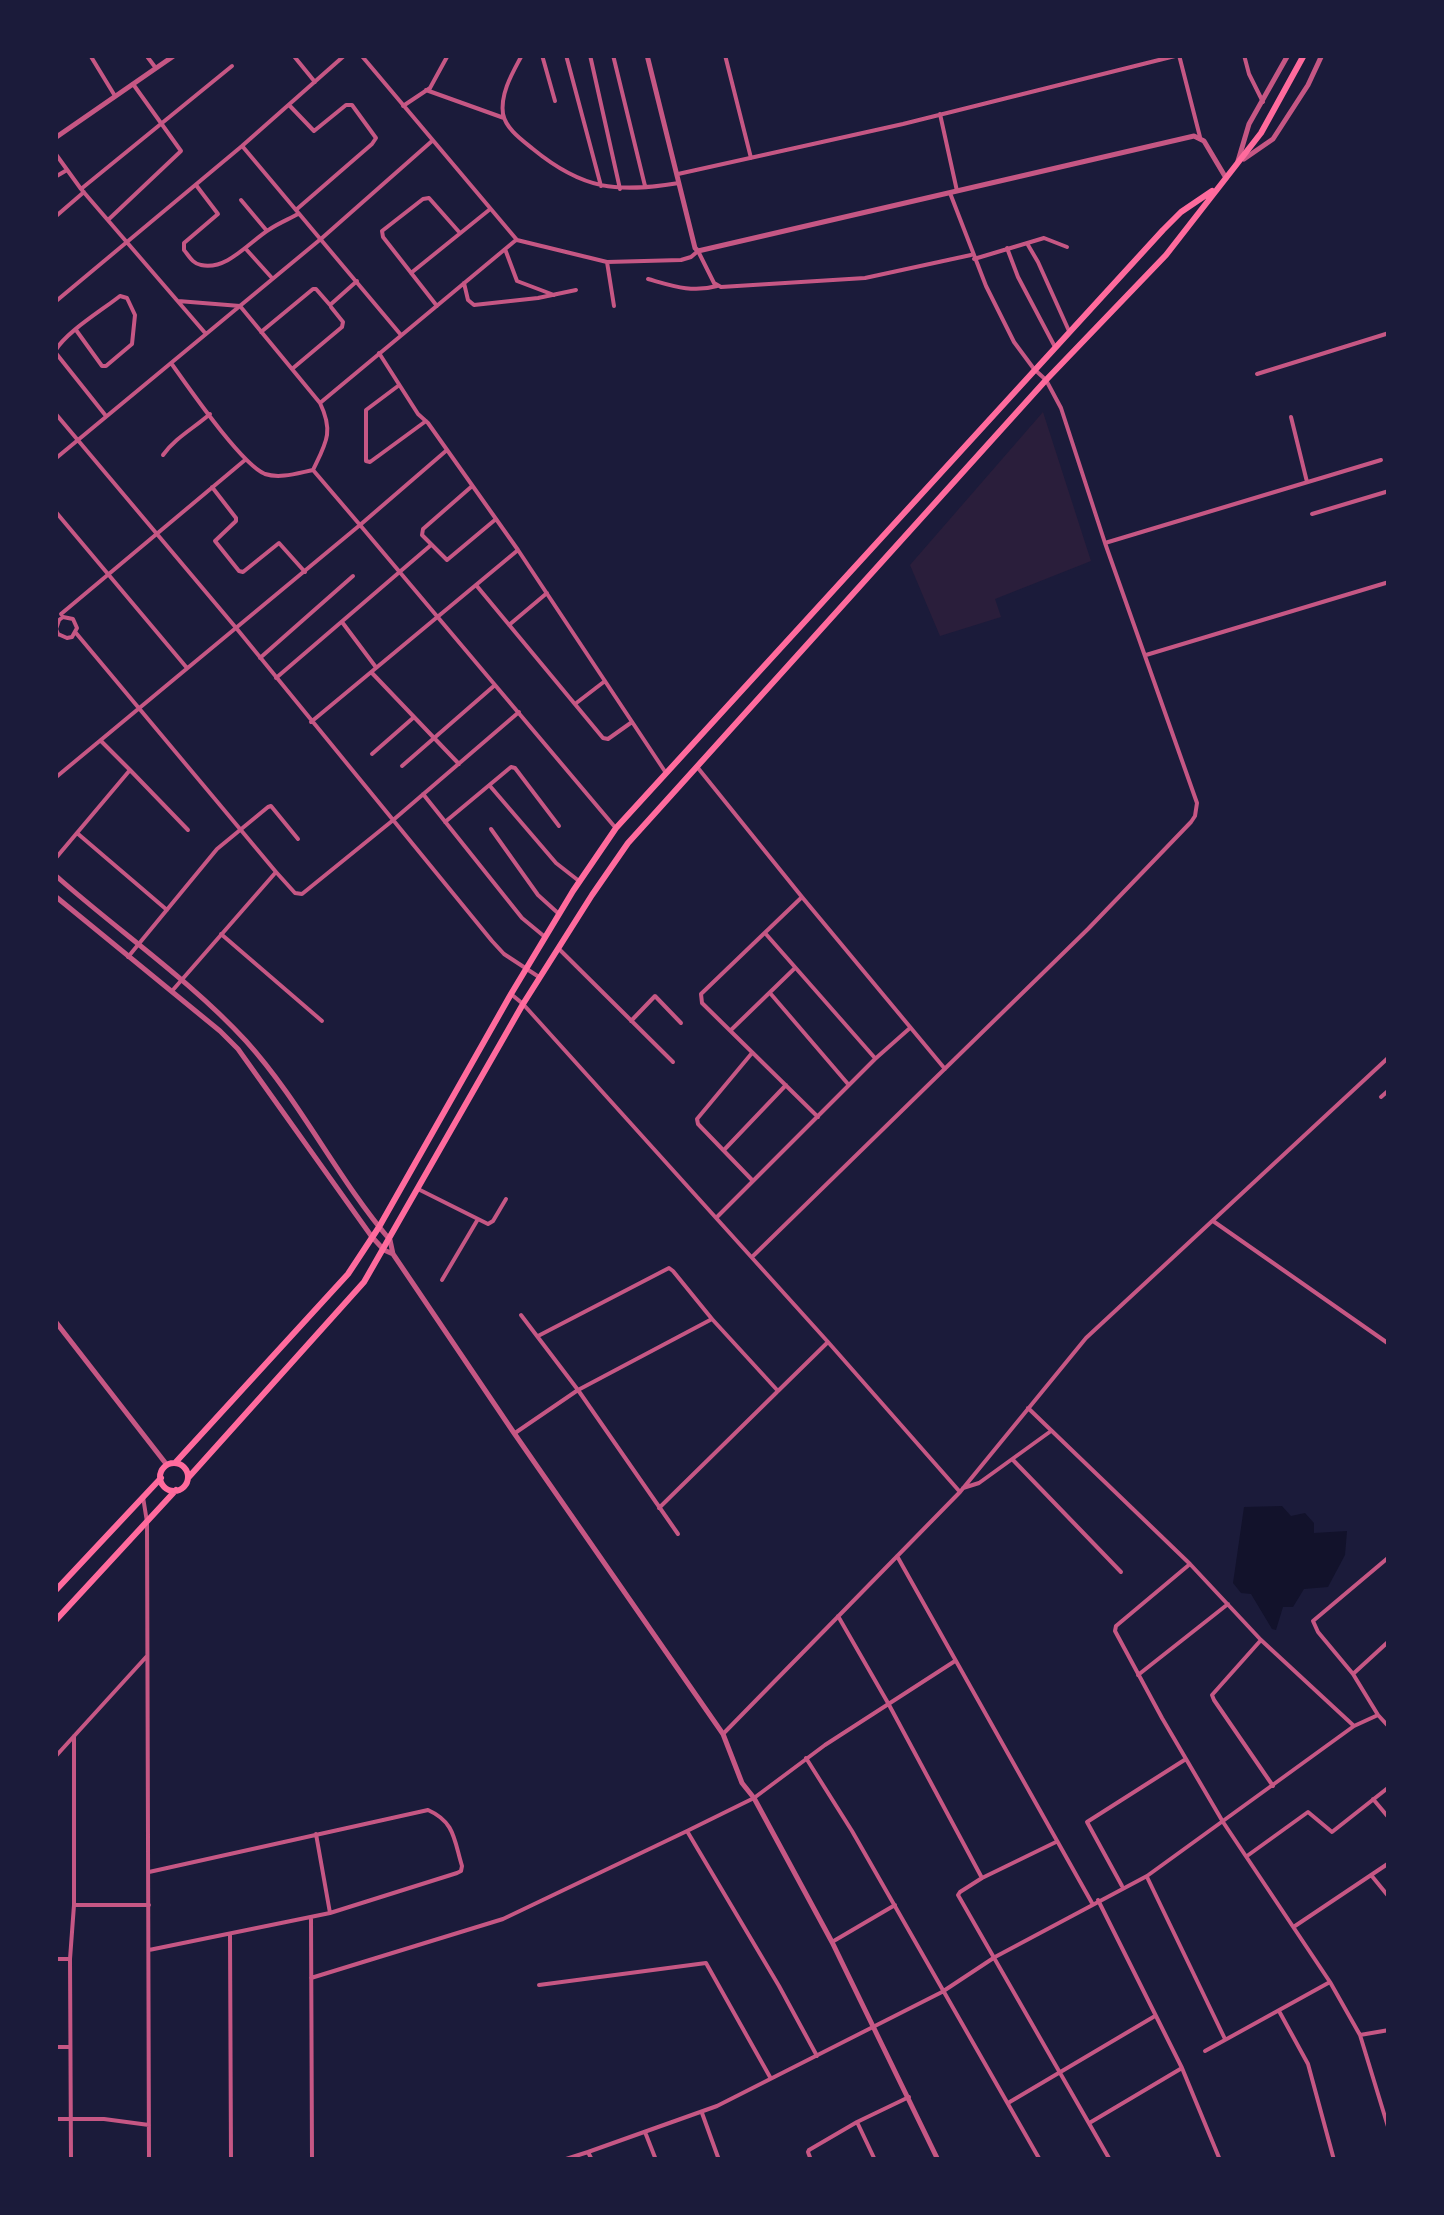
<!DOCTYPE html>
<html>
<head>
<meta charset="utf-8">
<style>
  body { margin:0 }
  #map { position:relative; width:1444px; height:2215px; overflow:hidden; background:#1b1b3a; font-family:Raleway,sans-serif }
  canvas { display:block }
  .frame { position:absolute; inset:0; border:58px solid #1b1b3a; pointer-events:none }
</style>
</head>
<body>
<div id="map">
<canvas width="1444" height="2215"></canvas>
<div class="frame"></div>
</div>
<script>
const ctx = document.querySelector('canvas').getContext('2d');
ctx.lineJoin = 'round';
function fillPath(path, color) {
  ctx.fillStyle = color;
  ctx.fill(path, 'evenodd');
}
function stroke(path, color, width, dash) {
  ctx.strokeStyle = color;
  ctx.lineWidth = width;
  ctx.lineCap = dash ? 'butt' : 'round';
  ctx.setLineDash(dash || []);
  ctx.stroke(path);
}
const green = new Path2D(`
  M1043 412 1091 561 995 599 1001 617 940 636 910 565Z`);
const water = new Path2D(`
  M1282 1506 1291 1516 1305 1513 1314 1523V1533L1347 1531 1345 1555 1328 1587 1304 1589 1293 1607H1283L1276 1630 1272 1629 1251 1594 1241 1593 1233 1583 1244 1507Z`);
const minor = new Path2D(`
  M90 55 115 96
  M146 55 155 67
  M293 55 315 82
  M361 55 517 240 521 241 607 262 681 260 691 257 698 251 714 283 721 287 865 278 971 255
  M522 55C513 72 500 93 503 114 506 129 522 140 533 149 583 190 617 193 679 183
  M542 55 555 101
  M566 55 601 186
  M590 55 620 189
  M613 55 645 186
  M725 55 751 158
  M1244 55 1249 74 1263 102
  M426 90 504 118
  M290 106 314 131 346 105H352L376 138 372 144 297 209
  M403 106 430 88 448 55
  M940 114 957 191
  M243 147 401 335
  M55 153 81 189 206 334
  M678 174 903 124 1179 55 1200 137
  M55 177 67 170
  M196 185 218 214 184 243V250C189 256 193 264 201 265 227 271 250 241 270 229 279 223 289 219 298 214
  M81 189 232 66
  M241 200 267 231
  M55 217 84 192
  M108 220 181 151 133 84
  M1028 245 1038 262 1069 331
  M245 248 272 278
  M1007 248 1018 277 1055 347
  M505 249 517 281 554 295
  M974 259 1044 238 1067 247
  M607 262 614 306
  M411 273 489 210
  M648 279C673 286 692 293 717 286
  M464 283 468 300 474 305 538 298 576 290
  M178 301 240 306 320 403C334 432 326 443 313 470
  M55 302 242 146 345 55
  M437 306 383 237 382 231 423 199 429 198 460 233
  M261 332 313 289H316L330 305 357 281
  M55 351C66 332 101 311 120 296L127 298 135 315 132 344 106 366H102L76 330
  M55 352 106 416
  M379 353 418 414 428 423 518 550 666 773
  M171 363 322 238 432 141
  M292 369 342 327 343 322 331 307
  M1257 374 1389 333
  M398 386 366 410V461L370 462 426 421
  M320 403 516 240
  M55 413 237 629 492 941 504 954 539 977
  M1291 417 1307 482
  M163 455C175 438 194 428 210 414
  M55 459 171 363C189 388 241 464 265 474 280 479 298 473 313 470L360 525 447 450
  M212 487 236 518V521L215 541 239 571 243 572 279 543 305 572
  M471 487 423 529 422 535 447 560 496 519
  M55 511 187 668
  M1312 514 1389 491
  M1105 543 1381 460
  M476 585 603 738 608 739 632 722
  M61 614 245 460
  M342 622 375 666
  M509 625 547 593
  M76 633 276 872 172 991
  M55 636 58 634 67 638 72 637 77 628 73 619 63 617 59 620 56 629 58 634
  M1146 655 1389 582
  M260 658 353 576
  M372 673 459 764
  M276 678 431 545
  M575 704 605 681
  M311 722 518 550
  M372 754 413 718
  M402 766 495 685
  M698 768 802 897 945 1069
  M130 770 188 830
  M55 778 360 525 614 826
  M490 786 556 863 579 881
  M423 794 522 918 545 937
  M445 822 511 767 515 768 559 826
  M491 829 538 895 559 914
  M77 833 167 910
  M55 859 130 770 101 741
  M276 872 295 893 302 894 392 821 519 712
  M801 898 701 994 702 1003 818 1117
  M765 933 874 1057
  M221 934 322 1021
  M558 948 673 1062
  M128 957 217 849 268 807 271 806 298 839
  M770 993 848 1084
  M511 994 523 1004 828 1342 960 1492 723 1734
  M631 1021 655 996 681 1023
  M731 1030 795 968
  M752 1053 697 1119 698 1124 753 1181
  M1381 1097 1389 1090
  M724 1150 786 1085
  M418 1189 488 1224 493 1221 506 1199
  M717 1217 875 1059 910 1028
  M1213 1221 1389 1344
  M752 1257 1088 929 1191 822 1195 816 1197 803 1105 543 1061 408 1046 380 1034 369 1014 342 986 286 950 193
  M442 1280 478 1219
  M521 1315 578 1390 678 1534
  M538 1336 669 1268 673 1271 712 1319
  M1028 1408 1190 1564 1261 1640 1354 1726
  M515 1433 578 1390 712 1319 778 1391 828 1342
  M1013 1460 1121 1572
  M963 1488 979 1483 1051 1431
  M960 1492 1086 1338 1389 1057
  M143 1497 147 1522 149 2160
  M659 1508 777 1392
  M897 1556 1092 1903
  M1190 1564 1116 1626 1115 1631 1162 1718 1223 1822 1330 1982 1360 2035 1389 2130
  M838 1616 888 1703 982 1878
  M1261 1640 1212 1695 1214 1700 1273 1786
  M1353 1674 1318 1632 1313 1621 1389 1557
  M1138 1675 1228 1604
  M1378 1715 1353 1674 1389 1641
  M55 1757 147 1656
  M806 1758 852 1831 1040 2160
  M1373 1799 1389 1818
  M687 1831 779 1986 817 2056
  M316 1834 330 1913
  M1056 1842 982 1878 960 1892 958 1895 1110 2160
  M1247 1856 1308 1812 1332 1832 1389 1787
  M149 1872 428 1810C455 1822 454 1840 462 1866L461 1871 457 1873 330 1913 149 1950
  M1371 1875 1389 1897
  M1147 1877 1225 2039
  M1122 1886 1087 1822 1186 1759
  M1098 1900 1182 2068 1220 2160
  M74 1905H149
  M311 1917 312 2160
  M1295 1926 1389 1863
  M230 1934 231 2160
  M832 1942 895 1905
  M55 1959H70
  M311 1978 503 1919 687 1831 754 1798 825 1745 955 1661
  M539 1985 706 1963 770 2077
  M1279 2011 1308 2064 1334 2160
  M1360 2035 1389 2030
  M55 2047H70
  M1205 2051 1330 1982
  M1008 2103 1155 2016
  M702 2113 719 2160
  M55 2119H104L149 2125
  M857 2122 875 2160
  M1091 2122 1182 2068
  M645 2132 656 2160
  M71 2160 70 1959 74 1905V1736
  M563 2160 588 2152
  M592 2160 588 2152 717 2106 942 1992 995 1957 1147 1876 1354 1726 1378 1715 1389 1727
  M811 2160 808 2152 809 2150 857 2122 909 2097`);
const tertiary = new Path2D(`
  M647 55 695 248 698 251 1194 136 1204 141 1226 178
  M55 138 175 55
  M1244 159 1273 139 1308 85 1322 55
  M1238 161 1249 124 1288 55
  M55 875C118 931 189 979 246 1041 301 1102 337 1178 390 1240L393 1254 514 1433 723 1734 742 1783 754 1798 832 1942 938 2160
  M55 896 220 1031 238 1049 372 1237 384 1250 393 1254
  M55 1321 167 1465`);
const trunk = new Path2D(`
  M175 1463 348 1274 379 1227 511 994 573 891 616 828 1163 230 1181 212 1212 191
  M160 1477a14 14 0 1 1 28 0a14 14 0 1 1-28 0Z
  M188 1478 364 1282 523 1004 592 895 628 843 1046 380 1166 255 1261 133 1304 55
  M55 1591 161 1478
  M55 1621 176 1490`);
fillPath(green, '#2a1e3b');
fillPath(water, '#12122b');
stroke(minor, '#c65784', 4);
stroke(tertiary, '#c65784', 5);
stroke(trunk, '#ff6b9d', 6);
</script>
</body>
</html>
